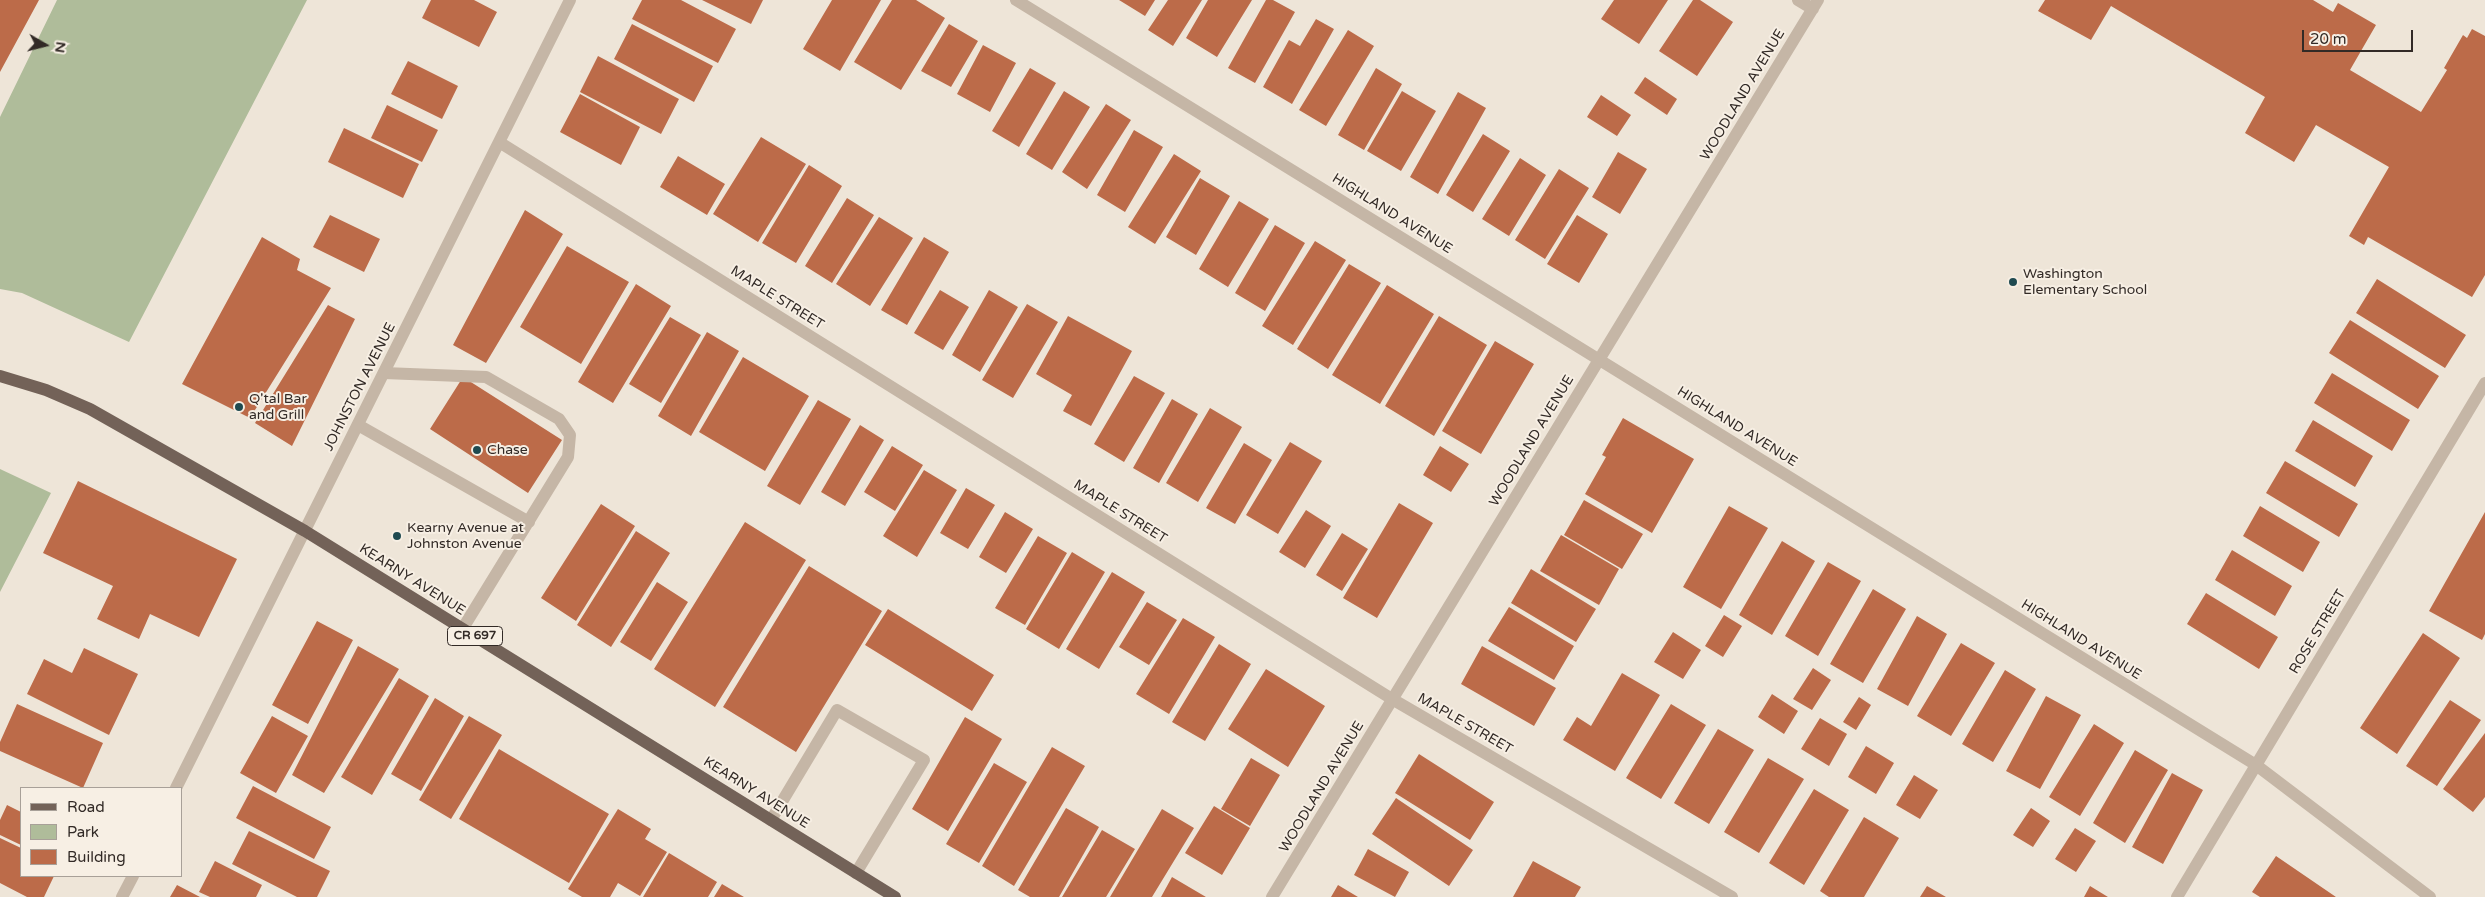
<!DOCTYPE html>
<html>
<head>
<meta charset="utf-8">
<style>
  body { margin:0 }
  #map { position:relative; width:2485px; height:897px; overflow:hidden; background:#eee5d8; font-family:"Varela Round",sans-serif }
  canvas { display:block }
  .legend { position:absolute; left:20px; top:787px; width:162px; height:90px; box-sizing:border-box; background:#f7efe4; border:1px solid #a8a098; margin:0; padding:6px 9px; list-style:none; font-size:15px; color:#322a26 }
  .legend li { display:flex; align-items:center; gap:10px; height:25px }
  .legend b { width:25px; border:1px solid #a8a098 }
  .north { position:absolute; left:20px; top:20px; width:50px; height:50px; -webkit-text-stroke:4px #f7efe4; paint-order:stroke; rotate:98deg; font-size:14px; font-weight:700; line-height:20px; text-align:center; color:#322a26 }
  .north::after { content:''; display:block; margin:auto; width:18px; height:22px; background:#322a26; clip-path:polygon(50% 0,100% 100%,50% 72%,0 100%) }
  .scale { position:absolute; left:2302px; top:30px; width:111px; height:22px; box-sizing:border-box; border:2px solid #322a26; border-top:0; padding-left:6px; font-size:15px; line-height:18px; white-space:nowrap; color:#322a26; -webkit-text-stroke:4px #f7efe4; paint-order:stroke }
</style>
</head>
<body>
<div id="map">
<canvas width="2485" height="897"></canvas>
<ul class="legend">
<li><b style="height:6px;background:#736258"></b>Road</li>
<li><b style="height:14px;background:#afbc9a"></b>Park</li>
<li><b style="height:14px;background:#bc6b49"></b>Building</li>
</ul>
<div class="north">N</div>
<div class="scale">20 m</div>
</div>
<script>
const ctx = document.querySelector('canvas').getContext('2d');
ctx.lineJoin = 'round';
function fillPath(path, color) {
  ctx.fillStyle = color;
  ctx.fill(path, 'evenodd');
}
function stroke(path, color, width, dash) {
  ctx.strokeStyle = color;
  ctx.lineWidth = width;
  ctx.lineCap = dash ? 'butt' : 'round';
  ctx.setLineDash(dash || []);
  ctx.stroke(path);
}
function drawText(font, color, halo, rows, align = 'center') {
  ctx.font = font + ' "Varela Round",sans-serif';
  ctx.lineWidth = 4;
  ctx.setLineDash([]);
  ctx.textBaseline = 'middle';
  ctx.strokeStyle = halo;
  ctx.fillStyle = color;
  for (const [text, x, y, turn = 0] of rows) {
    ctx.save();
    ctx.translate(x, y);
    ctx.rotate((+turn || 0) * Math.PI / 180);
    ctx.textAlign = isNaN(turn) ? turn : align;
    if (halo) ctx.strokeText(text, 0, 0);
    ctx.fillText(text, 0, 0);
    ctx.restore();
  }
}
const green = new Path2D(`
  M57 0H307L129 342 22 293 0 289V117Z
  M0 469 51 493 0 592Z`);
const building = new Path2D(`
  M0 0H39L0 72Z
  M431 0H474L497 12 479 47 422 18Z
  M642 0H681L736 29 718 63 632 19Z
  M702 0H763L751 24Z
  M832 0H881L840 71 803 49Z
  M892 0H916L945 18 901 90 854 62Z
  M1119 0H1155L1145 16Z
  M1168 0H1202L1173 46 1148 30Z
  M1208 0H1252L1217 57 1186 38Z
  M1266 0H1273L1295 12 1255 83 1228 68Z
  M1614 0H1668L1639 44 1601 19Z
  M1693 0H1700L1733 22 1697 76 1659 51Z
  M2045 0H2313L2333 12 2338 3 2376 25 2350 70 2421 112 2447 70 2444 68 2463 35 2467 38 2472 29 2485 36V275L2472 297 2368 237 2364 245 2349 236 2389 167 2316 125 2294 162 2245 133 2265 97 2111 6 2091 40 2038 11Z
  M1316 19 1334 29 1292 104 1263 87 1289 40 1300 46Z
  M632 24 713 66 694 102 614 59Z
  M949 24 978 41 951 87 921 71Z
  M1348 30 1374 46 1326 126 1299 110Z
  M983 45 1016 63 990 112 957 94Z
  M598 56 679 99 661 134 580 92Z
  M408 61 458 86 442 119 391 94Z
  M1030 68 1056 83 1019 147 992 131Z
  M1376 68 1402 84 1364 150 1338 135Z
  M1645 77 1677 99 1667 115 1634 93Z
  M1064 91 1090 107 1052 170 1026 154Z
  M1402 91 1436 111 1401 171 1367 151Z
  M1458 92 1486 108 1438 194 1410 177Z
  M580 94 640 127 621 165 560 132Z
  M1601 95 1631 115 1617 136 1587 117Z
  M1106 104 1131 120 1087 189 1062 172Z
  M387 105 438 130 422 162 371 138Z
  M344 128 419 164 403 198 328 162Z
  M1134 130 1163 147 1125 212 1097 195Z
  M1483 134 1510 151 1473 212 1446 195Z
  M761 137 806 164 758 242 713 214Z
  M1618 152 1647 169 1620 214 1592 197Z
  M1174 154 1201 171 1155 244 1128 227Z
  M678 156 725 184 707 215 660 187Z
  M1520 158 1546 175 1509 236 1482 219Z
  M809 165 842 186 796 263 762 243Z
  M1559 169 1589 188 1545 259 1515 240Z
  M1200 178 1230 196 1196 255 1166 237Z
  M847 198 874 215 832 283 805 266Z
  M1239 201 1269 219 1228 287 1199 269Z
  M525 210 563 234 486 363 453 345Z
  M330 215 380 239 364 272 313 247Z
  M1577 215 1608 234 1579 283 1547 264Z
  M879 217 913 238 870 306 836 284Z
  M1275 225 1305 243 1265 311 1235 293Z
  M262 237 300 259 297 270 331 288 250 418 182 384Z
  M924 237 949 252 907 325 881 310Z
  M1315 241 1346 260 1293 345 1262 326Z
  M567 246 629 282 581 364 520 327Z
  M1349 264 1381 283 1328 369 1297 349Z
  M2377 279 2466 335 2445 368 2356 313Z
  M636 284 671 306 613 403 578 382Z
  M1387 285 1434 314 1380 404 1332 375Z
  M940 290 969 307 943 350 914 333Z
  M989 290 1018 307 980 372 952 355Z
  M1027 304 1058 322 1013 398 982 380Z
  M328 305 355 319 292 446 255 423Z
  M1068 316 1132 351 1091 426 1063 411 1072 395 1036 374Z
  M1439 316 1487 345 1434 436 1385 406Z
  M670 317 701 335 661 403 629 384Z
  M2350 320 2439 376 2418 409 2329 353Z
  M707 332 739 351 691 436 658 416Z
  M1495 341 1534 364 1481 454 1442 431Z
  M743 357 809 396 765 471 699 432Z
  M2332 373 2410 420 2392 451 2314 403Z
  M1134 376 1165 393 1124 462 1094 444Z
  M463 377 562 440 528 493 430 429Z
  M1172 399 1198 414 1159 483 1133 468Z
  M818 400 851 419 800 505 767 486Z
  M1210 408 1242 427 1198 502 1166 483Z
  M1623 418 1694 459 1652 533 1585 494 1606 457 1602 455Z
  M2313 420 2373 456 2355 487 2295 451Z
  M860 425 884 440 845 506 821 492Z
  M1290 442 1322 461 1278 534 1246 515Z
  M1244 443 1272 460 1235 524 1206 508Z
  M892 446 923 465 895 511 864 492Z
  M1440 446 1469 464 1451 492 1423 475Z
  M2285 461 2358 504 2339 537 2266 493Z
  M924 470 957 490 917 557 883 536Z
  M78 481 237 559 199 637 150 614 139 639 97 619 113 586 43 553Z
  M966 488 995 505 968 549 940 533Z
  M1584 500 1643 534 1622 569 1564 535Z
  M1399 503 1433 523 1377 618 1343 598Z
  M601 504 635 526 576 621 541 598Z
  M1729 506 1768 528 1721 609 1683 587Z
  M2260 506 2320 542 2303 572 2243 536Z
  M1306 510 1331 526 1305 568 1279 552Z
  M1005 512 1033 529 1006 573 979 557Z
  M2485 512V634L2482 640 2429 611Z
  M745 522 806 560 715 707 654 669Z
  M636 531 670 553 611 647 577 625Z
  M1342 533 1368 549 1342 591 1316 575Z
  M1561 535 1619 569 1599 605 1540 571Z
  M1038 536 1067 553 1025 625 995 608Z
  M1782 541 1815 561 1772 635 1739 615Z
  M2232 550 2292 586 2275 616 2215 580Z
  M1072 552 1105 572 1059 649 1026 629Z
  M1828 562 1861 581 1818 656 1785 636Z
  M809 566 882 611 796 752 723 707Z
  M1531 569 1596 609 1576 642 1511 603Z
  M1112 572 1145 592 1099 669 1066 649Z
  M657 582 688 602 651 661 620 642Z
  M1873 589 1906 609 1863 683 1830 664Z
  M2206 593 2278 637 2259 669 2187 624Z
  M1147 602 1177 620 1149 665 1119 647Z
  M1509 607 1574 646 1554 680 1488 641Z
  M888 609 994 675 972 711 865 645Z
  M1724 615 1742 626 1723 657 1705 646Z
  M1917 616 1947 634 1908 706 1877 689Z
  M1183 618 1215 637 1169 714 1136 694Z
  M317 621 353 640 308 724 272 705Z
  M1673 632 1701 650 1683 679 1654 662Z
  M2423 633 2460 658 2397 754 2360 728Z
  M1961 643 1995 663 1951 736 1917 716Z
  M1219 644 1251 664 1205 741 1172 722Z
  M358 646 399 669 324 793 292 775Z
  M1482 646 1556 688 1534 726 1461 684Z
  M84 648 138 674 109 735 27 694 44 659 72 673Z
  M1813 668 1831 680 1812 710 1793 699Z
  M1266 669 1325 706 1288 767 1228 729Z
  M2005 670 2036 689 1993 762 1962 744Z
  M1622 673 1660 695 1615 771 1563 740 1577 717 1591 726Z
  M399 678 429 696 372 795 341 777Z
  M1772 694 1798 711 1784 734 1758 717Z
  M2046 696 2081 715 2040 789 2006 771Z
  M1859 697 1871 705 1856 730 1843 722Z
  M435 698 464 716 421 791 391 774Z
  M2450 700 2481 720 2437 786 2406 766Z
  M17 704 103 743 83 788 0 751V742Z
  M1671 704 1706 725 1661 799 1626 778Z
  M272 716 308 736 276 793 240 773Z
  M469 716 502 735 451 819 419 800Z
  M965 717 1002 739 948 831 912 809Z
  M1820 718 1847 734 1829 766 1801 749Z
  M2094 724 2124 743 2080 816 2049 797Z
  M1718 729 1754 750 1709 824 1674 803Z
  M2485 733V797L2473 812 2443 789Z
  M1866 746 1894 763 1876 794 1848 777Z
  M1052 747 1085 766 1014 886 982 866Z
  M499 749 609 814 569 883 459 819Z
  M2135 750 2168 770 2125 843 2093 823Z
  M1419 754 1494 802 1470 840 1395 793Z
  M1251 758 1280 775 1250 826 1221 809Z
  M1768 758 1804 779 1759 853 1724 832Z
  M994 763 1027 782 979 863 946 844Z
  M2172 773 2203 790 2163 864 2132 847Z
  M1914 775 1938 790 1920 819 1896 805Z
  M253 786 331 827 314 859 236 818Z
  M1814 789 1849 810 1804 885 1769 863Z
  M1396 798 1473 850 1449 886 1372 834Z
  M7 805 21 812V845L0 835V820Z
  M1214 806 1250 828 1222 875 1185 853Z
  M1066 808 1099 827 1059 897H1030L1018 890Z
  M2031 808 2050 821 2033 847 2013 835Z
  M618 809 651 829 645 839 667 852 640 896 618 883 610 897H582L568 889Z
  M1162 809 1194 828 1152 897H1110Z
  M1864 817 1899 838 1864 897H1829L1820 891Z
  M2075 828 2096 841 2076 872 2055 859Z
  M1102 830 1135 849 1106 897H1062Z
  M249 831 330 871 317 897H297L232 864Z
  M0 838 21 848V876H54L44 897H27L0 883Z
  M1368 849 1409 872 1395 897 1354 875Z
  M669 853 717 882 708 897H643Z
  M2276 856 2336 897H2260L2252 892Z
  M215 861 262 885 256 897H210L199 892Z
  M1533 861 1581 887 1575 897H1513Z
  M1172 877 1206 897H1161Z
  M722 884 744 897H714Z
  M177 885 200 897H170Z
  M1338 885 1358 897H1331Z
  M1927 886 1946 897H1920Z
  M2090 886 2108 897H2084Z`);
const service = new Path2D(`
  M384 373 486 377 559 419 570 435 568 457 463 628
  M358 425 529 522
  M771 820 837 710 924 760 856 873`);
const minor = new Path2D(`
  M1016 0 2256 765 2430 897
  M1798 0 1813 9
  M499 142 1392 699 1732 897
  M176 788 570 0
  M122 897 133 876
  M1272 897 1818 0
  M2177 897 2485 383`);
const primary = new Path2D(`
  M0 376 46 390 90 409 305 531 895 897`);
const markers = [
  [2013,282,5,"#1f4a50"],
  [239,407,5,"#1f4a50"],
  [477,450,5,"#1f4a50"],
  [397,536,5,"#1f4a50"]
];
const shields = [
  [475,636,55]
];
const shieldNames = [
  ["CR 697",475,636]
];
const streetNames = [
  ["WOODLAND AVENUE",1743,95,-59],
  ["HIGHLAND AVENUE",1392,214,32],
  ["MAPLE STREET",777,298,32],
  ["JOHNSTON AVENUE",360,387,-63],
  ["HIGHLAND AVENUE",1737,427,32],
  ["WOODLAND AVENUE",1532,441,-59],
  ["MAPLE STREET",1120,512,32],
  ["KEARNY AVENUE",412,580,32],
  ["ROSE STREET",2318,632,-59],
  ["HIGHLAND AVENUE",2081,640,32],
  ["MAPLE STREET",1465,724,30],
  ["WOODLAND AVENUE",1322,787,-59],
  ["KEARNY AVENUE",756,793,32]
];
const poiNames = [
  ["Washington",2023,274],
  ["Elementary School",2023,290],
  ["Q'tal Bar",249,399],
  ["and Grill",249,415],
  ["Chase",487,450],
  ["Kearny Avenue at",407,528],
  ["Johnston Avenue",407,544]
];
fillPath(green, '#afbc9a');
fillPath(building, '#bc6b49');
stroke(service, '#c5b6a6', 12);
stroke(minor, '#c5b6a6', 12);
stroke(primary, '#736258', 12);
for (const [x, y, r, color] of markers) {
  const dot = new Path2D();
  dot.arc(x, y, r, 0, 2 * Math.PI);
  ctx.fillStyle = color;
  ctx.fill(dot);
  stroke(dot, '#f7efe4', 2);
}
for (const [x, y, w] of shields) {
  const box = new Path2D();
  box.roundRect(x - w / 2, y - 9.5, w, 19, 4);
  ctx.fillStyle = '#f7efe4';
  ctx.fill(box);
  stroke(box, '#322a26', 1);
}
drawText('bold 12px', '#322a26', null, shieldNames);
drawText('14px', '#322a26', '#f7efe4', streetNames);
drawText('14px', '#322a26', '#f7efe4', poiNames, 'left');
</script>
</body>
</html>
